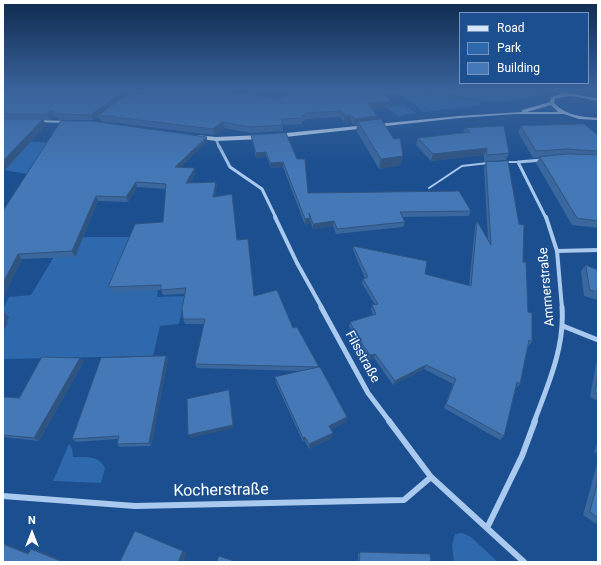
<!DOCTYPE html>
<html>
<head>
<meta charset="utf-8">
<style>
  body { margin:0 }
  #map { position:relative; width:601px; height:565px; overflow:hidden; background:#1b4f8f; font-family:Roboto,sans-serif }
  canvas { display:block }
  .frame { position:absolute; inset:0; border:4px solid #fff; pointer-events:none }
  .legend { position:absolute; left:459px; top:12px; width:130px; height:72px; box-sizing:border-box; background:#1b4f8f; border:1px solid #7695bc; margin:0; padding:5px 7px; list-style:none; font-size:12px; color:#fff }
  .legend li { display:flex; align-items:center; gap:8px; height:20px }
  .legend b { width:20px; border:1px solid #7695bc }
  .north { position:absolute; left:12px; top:513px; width:40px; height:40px; -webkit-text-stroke:3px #1b4f8f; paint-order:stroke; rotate:0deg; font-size:11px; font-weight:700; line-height:16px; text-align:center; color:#fff }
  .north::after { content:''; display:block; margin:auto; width:14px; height:18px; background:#fff; clip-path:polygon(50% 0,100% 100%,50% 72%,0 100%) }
</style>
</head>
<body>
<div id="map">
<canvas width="601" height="565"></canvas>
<div class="frame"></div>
<ul class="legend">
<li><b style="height:5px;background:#d6e6fa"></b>Road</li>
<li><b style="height:11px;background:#2e69ad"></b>Park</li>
<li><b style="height:11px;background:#4478b7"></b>Building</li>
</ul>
<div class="north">N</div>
</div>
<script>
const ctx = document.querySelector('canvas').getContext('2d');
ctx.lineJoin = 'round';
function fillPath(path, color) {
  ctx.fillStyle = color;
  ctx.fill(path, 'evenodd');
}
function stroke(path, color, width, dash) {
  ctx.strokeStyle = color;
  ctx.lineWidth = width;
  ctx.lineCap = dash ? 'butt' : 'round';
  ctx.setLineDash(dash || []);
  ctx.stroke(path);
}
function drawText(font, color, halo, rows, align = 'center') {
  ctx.font = font + ' Roboto,sans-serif';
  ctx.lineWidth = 3.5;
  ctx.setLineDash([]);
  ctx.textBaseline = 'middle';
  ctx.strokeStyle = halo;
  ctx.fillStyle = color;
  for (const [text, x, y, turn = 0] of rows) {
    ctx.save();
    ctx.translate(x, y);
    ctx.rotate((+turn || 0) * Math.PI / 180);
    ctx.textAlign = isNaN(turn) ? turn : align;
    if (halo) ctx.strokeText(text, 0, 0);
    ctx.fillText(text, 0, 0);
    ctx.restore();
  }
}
const green = new Path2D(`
  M352 90H418L479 102 480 105 424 112 401 94 380 96Z
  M427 90H539L541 95 502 102H489Z
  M405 105 416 113 398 116 385 107Z
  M9 140 52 143 27 174 3 170V145Z
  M85 237H158L160 271 157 297 185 296 179 324 160 326 153 356 3 359V332L8 321H3V309L9 297 31 295 64 240Z
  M69 444 72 448 73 457C86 457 99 455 105 468L101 483 53 481Z
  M462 533 471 537 498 562H454L452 545 455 534Z`);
const lane = new Path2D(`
  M506 162H518
  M429 188 462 166 488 163`);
const streetFar4 = new Path2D(`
  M555 90 564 95
  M216 139 219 147`);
const streetFar3 = new Path2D(`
  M219 146 230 167 262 189 276 218
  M542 160 518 162 546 218`);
const streetFar2 = new Path2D(`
  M275 217 297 263 322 308
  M546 217 557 251 562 308
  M557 251 598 250`);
const streetFar1 = new Path2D(`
  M321 307 368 393 390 422
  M563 326 598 340
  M534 422C548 385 565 347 562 307`);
const street = new Path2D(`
  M389 421 431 477 524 562
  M3 496 135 506 404 500 431 477
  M487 528 522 456 535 421`);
const secondary = new Path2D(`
  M564 93 575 94 598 99V101C584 98 569 93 555 99L554 103C565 115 582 117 598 118V120L579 119 564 114H515L459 118 276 138 273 136 276 134 459 116 522 112V110L550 102 551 97ZM551 105 558 112H527Z
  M31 120 71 121 73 122 71 123 33 122H31Z
  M196 135 216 137 262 135 265 137 262 139 216 141 194 138V136Z`);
const wall = new Path2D(`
  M3 90H225L223 92 281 98 390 107 371 109 377 116 376 120 401 165 379 169 356 130 357 124 353 125 351 121 344 122 341 117 305 119V121H302V124L283 125V131L250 133 224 128 214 135 101 121 99 117 93 120H60L54 116 50 120H43L46 125 3 172Z
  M521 126 598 135V228L572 225 536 163 540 157 533 158 518 132Z
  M465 128 509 153 506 160 484 162V155L431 161 416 145 418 138 463 133Z
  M286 133 308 193 471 211 469 216 402 217 405 222 403 227 336 234 333 226 313 229 310 220V223L305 225 283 167 271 168 266 156 256 158 252 140 251 135Z
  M207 141 181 167 196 173 190 183 216 182 217 187 215 196 237 240 254 296 293 328 319 367 346 422 331 429 332 438 309 449 305 441 303 442 276 383 275 377 303 371 197 368 195 364 204 324H185L183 319 185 294 163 295 161 290 111 292 108 287 163 222 166 189 137 187 128 202 98 201 75 257 22 259 3 298V211Z
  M486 162 523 262 528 312 532 342 529 346H528L520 384 516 388H515L504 436 500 440 444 408 453 384 424 369 393 385 374 358 369 360 356 340 349 326 350 322 373 315 371 310 372 305H375L362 283 363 279 365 278 353 250V246L425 274 469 286 475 226 477 221 488 240 484 167Z
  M586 265 598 270V300L584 296 581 271Z
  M166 356 168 360 151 446 120 447 117 444 118 439 76 442 72 439Z
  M84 361 39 441 3 437V397L19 398Z
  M598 362V401L590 397 596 364Z
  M598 440V454L594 452Z
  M598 460V525L583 515Z
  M360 552 431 562H358V554Z`);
const shadedWall = new Path2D(`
  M133 90H136L137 95 98 115 99 117 93 120 91 115 117 96Z
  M220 90H225L220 97 219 91Z
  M391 101 390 107 367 109 368 103Z
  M51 110 54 116 50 120 47 114Z
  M351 115V121L344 122V116Z
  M377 116 376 122H358L357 124 353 125 354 119Z
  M43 119 46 125 3 172V161Z
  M223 122 224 128 214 135 213 129Z
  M207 137V141L176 172 175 167Z
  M487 148 484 155 431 161 433 154Z
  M266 152V156L256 158V153Z
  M403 156 401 165 379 169 381 159Z
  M283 162V167L271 168 270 163Z
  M195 168 196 173 187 188 186 183Z
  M136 182 137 187 128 202 126 197Z
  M216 182 217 187 214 202 213 197Z
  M96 196 98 201 75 257 72 251Z
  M310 218V223L305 225V219Z
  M334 221 333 226 313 229V224Z
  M18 254 22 259 3 298V283Z
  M4 312 9 317 3 330V314Z
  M375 354 374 358 369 360 370 355Z
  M166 356 168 360 151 446 149 443Z
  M80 358 84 361 39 441 34 438Z
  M426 365 424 369 393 385 395 381Z
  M229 390 230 393 234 428 190 438 188 435Z
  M347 417 346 422 328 431 329 426Z
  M333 433 332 438 309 449V444Z
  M305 437V441L303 442V438Z
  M3 543 37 556 28 554 3 544Z
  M31 549 40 551 67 562H63Z
  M183 551 187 553 183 562H178Z`);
const building = new Path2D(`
  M3 90H133L117 96 91 115 57 114 51 110 47 114H3Z
  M147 90H220L219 91 281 98V96H287V90H380L391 101 368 103 377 116 354 119 351 115 344 116 342 111 305 113V115H302V118L281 119 283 125 249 127 223 122 213 129 98 115 119 100 136 94 149 95 151 93 149 90Z
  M3 119H43L3 161Z
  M381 119 394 139 400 138 403 156 381 159 358 122Z
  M61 121H92L207 137 175 167 195 168 186 183 216 182 213 197 232 194 237 240 248 239 254 296 277 290 293 328 297 327 319 367 195 364 205 319H183L182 308 186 288 161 290V285L108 287 135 224 163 222 166 184 136 182 126 197 96 196 72 251 18 254 3 283V211Z
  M584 124 598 135V151L567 149 536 151 521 126Z
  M504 126 509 153 487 155V148L433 154 418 138 470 132 465 128Z
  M286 133 297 159H305L308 193 459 191 471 211 400 212 405 222 337 229 334 221 313 224 309 213 310 218 305 219 283 162 270 163 266 152 256 153 251 135Z
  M567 154 598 155V221L577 218 540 157Z
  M508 161 519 224 524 225 523 262H526L528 312 532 313V342L529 340 520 384 517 382 504 436 446 404 456 379 426 365 395 381 375 354 370 355 357 336 350 322 376 314 372 305 378 304 363 279 368 277 353 246 427 261 425 274 471 286 477 221 491 245 486 162Z
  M586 265 598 270V292L590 290Z
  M166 356 149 443 117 444 119 436 72 439 101 358Z
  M42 357 80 358 34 438 3 435V397L19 398Z
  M320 367 347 417 329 426 333 433 309 444 305 437 303 438 275 377Z
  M598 377V394L595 393Z
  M229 390 233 425 188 435 187 399Z
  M598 481V518L590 512Z
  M135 531 183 551 178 562H120Z
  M3 544 28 554 31 549 63 562H3Z
  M360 552 430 554 431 562H360Z
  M219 556 237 562H217Z`);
const streetNames = [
  ["Ammerstraße",547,287,-95],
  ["Filsstraße",362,357,61]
];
const nearStreetnames = [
  ["Kocherstraße",221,491,-1]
];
fillPath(green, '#2e69ad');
stroke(lane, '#a9c9ee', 2);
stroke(streetFar4, '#a9c9ee', 2.5);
stroke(streetFar3, '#a9c9ee', 3);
stroke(streetFar2, '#a9c9ee', 4);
stroke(streetFar1, '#a9c9ee', 5);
stroke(street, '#a9c9ee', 6);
fillPath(secondary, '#d6e6fa');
fillPath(wall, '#3a679d');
fillPath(shadedWall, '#305480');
fillPath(building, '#4478b7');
stroke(building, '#305480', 1);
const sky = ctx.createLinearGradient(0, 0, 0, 169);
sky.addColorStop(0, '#0f2b4f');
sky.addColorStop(0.53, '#39639b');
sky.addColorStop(1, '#39639b00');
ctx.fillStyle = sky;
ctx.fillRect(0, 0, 601, 169);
drawText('13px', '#fff', '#1b4f8f', streetNames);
drawText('16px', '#fff', '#1b4f8f', nearStreetnames);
</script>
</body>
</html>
